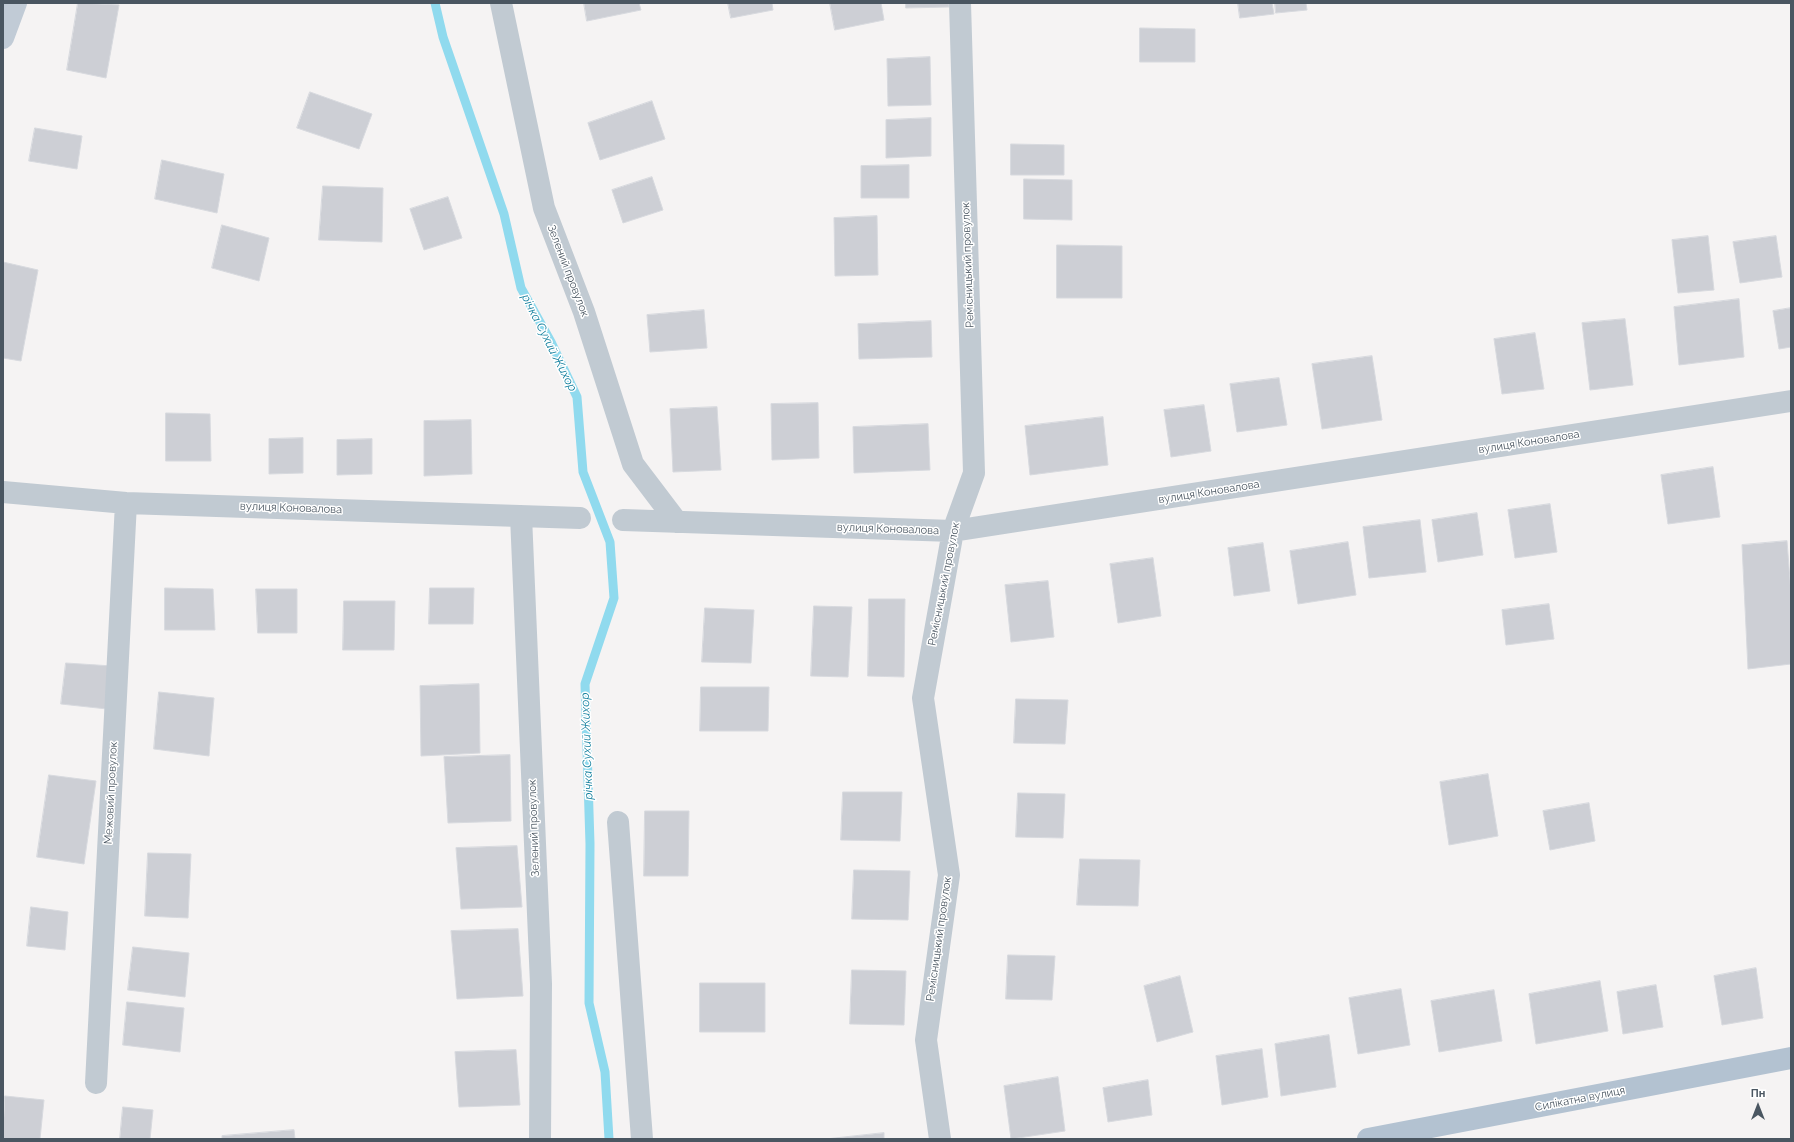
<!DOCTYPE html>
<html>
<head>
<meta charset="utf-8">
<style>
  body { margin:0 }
  #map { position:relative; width:1794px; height:1142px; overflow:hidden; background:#f5f3f3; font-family:Raleway,sans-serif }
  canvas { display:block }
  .frame { position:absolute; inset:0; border:4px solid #4a5661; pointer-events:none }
  .north { position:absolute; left:1738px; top:1086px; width:40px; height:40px; -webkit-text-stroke:3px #fff; paint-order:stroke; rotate:0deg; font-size:11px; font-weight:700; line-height:16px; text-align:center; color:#4a5661 }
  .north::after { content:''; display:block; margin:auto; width:14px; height:18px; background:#4a5661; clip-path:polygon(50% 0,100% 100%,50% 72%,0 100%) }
</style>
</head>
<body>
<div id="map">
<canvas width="1794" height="1142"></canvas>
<div class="frame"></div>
<div class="north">Пн</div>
</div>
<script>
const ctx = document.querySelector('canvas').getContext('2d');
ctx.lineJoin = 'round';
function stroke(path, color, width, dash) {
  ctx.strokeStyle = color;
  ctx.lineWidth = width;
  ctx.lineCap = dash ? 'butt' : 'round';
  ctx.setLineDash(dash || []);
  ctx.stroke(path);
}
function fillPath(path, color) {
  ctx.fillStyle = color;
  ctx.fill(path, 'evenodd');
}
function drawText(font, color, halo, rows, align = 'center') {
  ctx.font = font + ' Raleway,sans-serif';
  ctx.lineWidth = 3;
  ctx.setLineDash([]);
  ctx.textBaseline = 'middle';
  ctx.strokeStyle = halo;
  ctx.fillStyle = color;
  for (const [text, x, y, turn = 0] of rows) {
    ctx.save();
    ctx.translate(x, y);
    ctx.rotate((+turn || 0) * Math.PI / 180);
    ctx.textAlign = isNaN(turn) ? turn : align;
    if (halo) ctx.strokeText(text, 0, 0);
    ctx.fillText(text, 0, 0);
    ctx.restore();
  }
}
const stream = new Path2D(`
  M435 3 443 37 504 214 521 288 551 342 577 397 583 472 610 542 614 598 585 684 590 844 589 1003 605 1072 609 1139`);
const building = new Path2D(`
  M78 3 119 5 106 78 67 70Z
  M584 3H639L641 10 587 21Z
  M728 3H772L773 10 731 18Z
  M830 3H881L884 20 835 30Z
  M906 3H949V7L906 8Z
  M1238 3H1272L1274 14 1240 18Z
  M1275 3H1306L1307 10 1276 13Z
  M1140 28 1195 29V62H1140Z
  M930 57 931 105 888 106 887 59Z
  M310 92 372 114 359 149 297 128Z
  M652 101 665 139 600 160 588 123Z
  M931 118V156L886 158V120Z
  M35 128 82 136 77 169 29 161Z
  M1011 144 1064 145V175H1011Z
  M162 160 224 174 217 213 155 199Z
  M909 165V198H861V166Z
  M652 177 663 210 623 223 612 190Z
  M1024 179 1072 180V220L1024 219Z
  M323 186 383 188 382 242 319 240Z
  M448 197 462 238 424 250 410 209Z
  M877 216 878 275 835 276 834 218Z
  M222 225 269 238 259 281 212 268Z
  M1708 236 1714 290 1678 293 1672 240Z
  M1776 236 1782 277 1740 283 1733 242Z
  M1057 245 1122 246V298H1057Z
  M3 262 38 270 21 361 3 358Z
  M1739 299 1744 357 1679 365 1674 307Z
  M1791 308V347L1779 349 1773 311Z
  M704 310 707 348 650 352 647 315Z
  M1625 319 1633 385 1590 390 1582 323Z
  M931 321 932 357 859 359 858 324Z
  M1535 333 1544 389 1502 394 1494 339Z
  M1372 356 1382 420 1322 429 1312 364Z
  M1279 378 1287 425 1237 432 1230 384Z
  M818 403 819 458 772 460 771 404Z
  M1204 405 1211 451 1171 457 1164 410Z
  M717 407 721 470 673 472 670 409Z
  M166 413 210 414 211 461H166Z
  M1103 417 1108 465 1030 475 1025 426Z
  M471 420 472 474 424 476V421Z
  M928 424 930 470 854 473 853 427Z
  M303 438V473L269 474V439Z
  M372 439V474L337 475V440Z
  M1713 467 1720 517 1668 524 1661 475Z
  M1550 504 1557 552 1515 558 1508 510Z
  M1477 513 1483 555 1438 562 1432 520Z
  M1420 520 1426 572 1369 578 1363 527Z
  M1787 541 1791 593V664L1748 669 1742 545Z
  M1348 542 1356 595 1298 604 1290 551Z
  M1263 543 1270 591 1234 596 1228 548Z
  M1153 558 1161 616 1118 623 1110 564Z
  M1048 581 1054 637 1011 642 1005 585Z
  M165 588 213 589 215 630H165Z
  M430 588H474L473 624H429Z
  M256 589H297V633H258Z
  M869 599H905L904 677 868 676Z
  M344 601H395L394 650H343Z
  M1549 604 1554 639 1506 645 1502 610Z
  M814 606 852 607 848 677 811 676Z
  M705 608 754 610 751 663 702 662Z
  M66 663 112 666 107 709 61 704Z
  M479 684 480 753 421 756 420 686Z
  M701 687H769L768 731H700Z
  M159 692 214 698 209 756 154 749Z
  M1016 699 1068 700 1065 744 1014 743Z
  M510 755 511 821 448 823 444 757Z
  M1488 774 1498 836 1449 845 1440 782Z
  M49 775 96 781 84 864 37 857Z
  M843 792H902L900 841 841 840Z
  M1018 793 1065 794 1063 838 1016 837Z
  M1589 803 1595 841 1550 850 1543 811Z
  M645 811H689L688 876H644Z
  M517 846 522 907 461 909 456 848Z
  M148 853 191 854 188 918 145 916Z
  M1080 859 1140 860 1138 906 1077 905Z
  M854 870 910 871 908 920 852 919Z
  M31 907 68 912 65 950 27 946Z
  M518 929 523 996 457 999 451 931Z
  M133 947 189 953 185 997 128 990Z
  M1008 955 1055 956 1052 1000 1006 999Z
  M1756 968 1763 1018 1722 1025 1714 976Z
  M852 970 906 971 904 1025 850 1024Z
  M1180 976 1193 1032 1157 1042 1144 986Z
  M1600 981 1608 1031 1536 1044 1529 994Z
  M700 983H765V1032H700Z
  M1656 985 1663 1027 1623 1034 1617 992Z
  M1401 989 1410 1045 1358 1054 1349 998Z
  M1494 990 1502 1041 1439 1052 1431 1001Z
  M127 1002 184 1008 180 1052 123 1045Z
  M1329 1035 1336 1087 1281 1096 1275 1044Z
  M1262 1049 1268 1097 1222 1105 1216 1056Z
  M516 1050 520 1105 459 1107 455 1052Z
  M1058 1077 1065 1131 1011 1139 1004 1086Z
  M1148 1080 1152 1115 1108 1122 1103 1088Z
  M5 1096 44 1100 40 1139H3Z
  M123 1107 153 1110 150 1139H120Z
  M294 1130 295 1139H222V1136Z
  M884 1133V1139H826Z`);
const street = new Path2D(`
  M501 3 544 208 584 312 633 464 677 522
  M3 492 126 503 580 518
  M521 516 541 984 540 1139
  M623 520 953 531 1791 401
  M618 822 642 1139
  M96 1083 126 503
  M940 1139 926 1040 949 875 923 698 953 531 974 473 960 3`);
const secondary = new Path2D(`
  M3 38 16 3`);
const primary = new Path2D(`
  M1368 1139 1791 1058`);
const streetNames = [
  ["Ремісницький провулок",968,265,-92],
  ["Зелений провулок",568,271,69],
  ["вулиця Коновалова",1529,442,-9],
  ["вулиця Коновалова",1209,492,-9],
  ["вулиця Коновалова",291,508,2],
  ["вулиця Коновалова",888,529,2],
  ["Ремісницький провулок",944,584,-79],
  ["Межовий провулок",111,793,-87],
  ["Зелений провулок",534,828,-92],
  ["Ремісницький провулок",939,939,-82],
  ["Силікатна вулиця",1580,1099,-11]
];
const waterNames = [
  ["річка Сухий Жихор",549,343,63],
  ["річка Сухий Жихор",587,746,-92]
];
stroke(stream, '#90daee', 9);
fillPath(building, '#cdcfd5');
stroke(building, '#d7d9de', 1);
stroke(street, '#c1cad2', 22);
stroke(secondary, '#c1cbd6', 22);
stroke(primary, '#b3c2d1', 22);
drawText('11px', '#4a5661', '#fff', streetNames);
drawText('italic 12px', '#0c7c9b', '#fff', waterNames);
</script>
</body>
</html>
